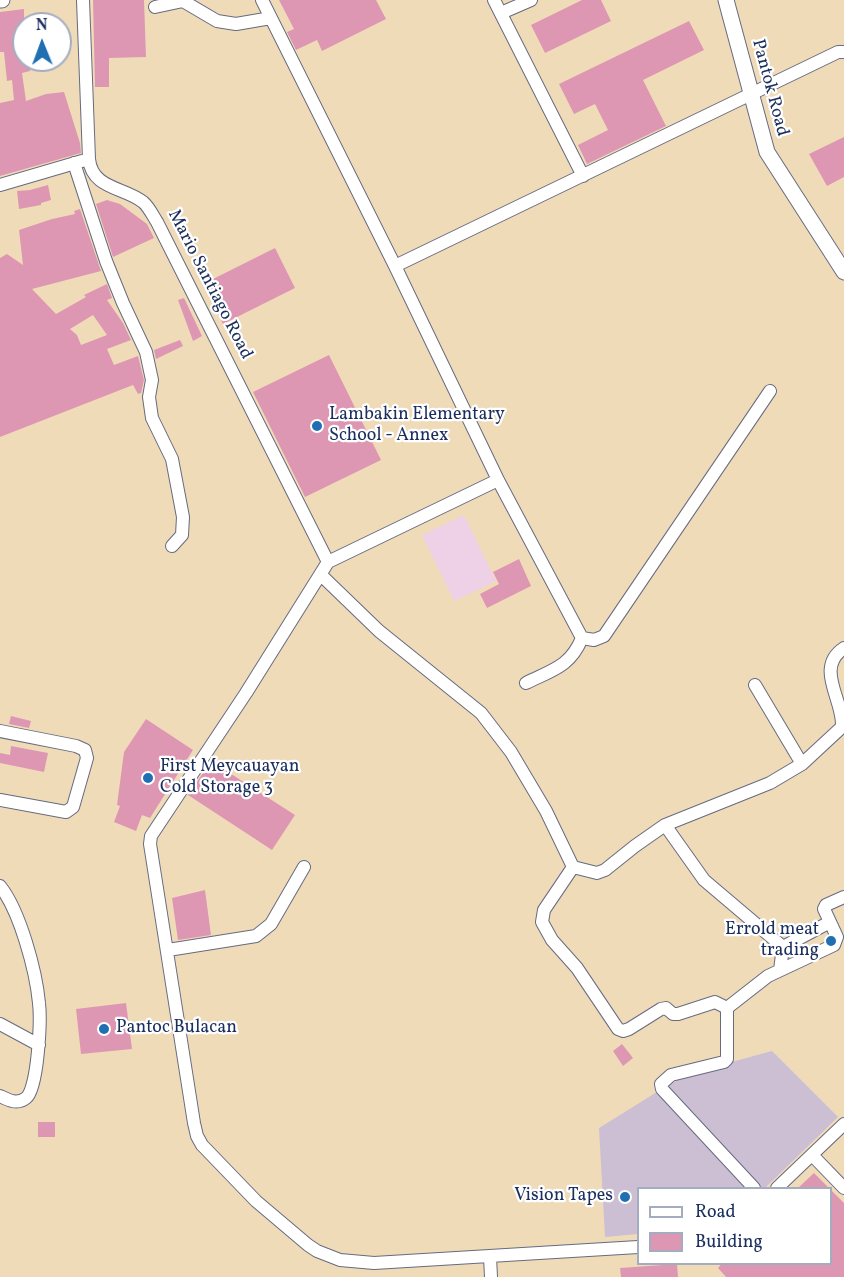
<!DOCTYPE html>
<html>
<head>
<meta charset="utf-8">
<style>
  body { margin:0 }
  #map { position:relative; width:844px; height:1277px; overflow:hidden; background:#f0dbb9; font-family:Vollkorn,serif }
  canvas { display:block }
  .legend { position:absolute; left:637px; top:1187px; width:195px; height:78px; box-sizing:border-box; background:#fff; border:2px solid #a4acbf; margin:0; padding:8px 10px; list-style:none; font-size:18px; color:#1b2f5e }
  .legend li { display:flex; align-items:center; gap:12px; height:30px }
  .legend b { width:30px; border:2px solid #a4acbf }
  .north { position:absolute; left:12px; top:12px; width:60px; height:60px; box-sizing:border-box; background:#fff; border:2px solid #a4acbf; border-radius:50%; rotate:359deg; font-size:16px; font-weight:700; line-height:24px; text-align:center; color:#1b2f5e }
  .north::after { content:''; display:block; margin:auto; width:21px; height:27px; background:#1f6fb2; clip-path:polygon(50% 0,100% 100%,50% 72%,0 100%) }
</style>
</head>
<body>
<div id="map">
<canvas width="844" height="1277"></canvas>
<ul class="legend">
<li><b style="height:8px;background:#fff"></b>Road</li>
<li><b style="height:16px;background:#de97b3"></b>Building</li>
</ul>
<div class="north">N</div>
</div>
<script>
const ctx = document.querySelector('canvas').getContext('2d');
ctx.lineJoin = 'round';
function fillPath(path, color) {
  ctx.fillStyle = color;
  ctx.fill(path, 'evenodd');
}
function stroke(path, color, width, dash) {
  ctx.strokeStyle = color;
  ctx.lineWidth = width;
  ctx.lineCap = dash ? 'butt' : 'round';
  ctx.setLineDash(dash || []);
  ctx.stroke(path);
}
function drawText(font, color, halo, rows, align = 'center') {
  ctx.font = font + ' Vollkorn,serif';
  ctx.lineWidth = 4.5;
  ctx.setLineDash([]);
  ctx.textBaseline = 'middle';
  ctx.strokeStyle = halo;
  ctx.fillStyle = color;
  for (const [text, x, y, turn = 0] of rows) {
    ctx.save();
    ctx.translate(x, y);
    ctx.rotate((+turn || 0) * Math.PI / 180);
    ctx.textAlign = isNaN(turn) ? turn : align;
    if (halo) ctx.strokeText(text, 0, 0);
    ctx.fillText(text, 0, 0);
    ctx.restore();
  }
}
const built = new Path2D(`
  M464 515 496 581 454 601 422 535Z`);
const industrial = new Path2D(`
  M772 1051 838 1117 765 1188H638V1234L605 1237 599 1128 665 1087 691 1073Z`);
const building = new Path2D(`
  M93 0H144L146 57 109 58V87H95Z
  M279 0H376L386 19 322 51 317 40 296 50 287 32 294 29Z
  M582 0H601L611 21 545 53 531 25Z
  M24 9V60H29L30 71 22 73 26 101 46 94 64 92 80 143 81 153 0 176V103L14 100 12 80 7 81 4 52H0V12Z
  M689 21 704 50 643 80 666 126 587 164 578 145 608 130 595 104 574 114 559 84Z
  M844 137V177L827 186 809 154Z
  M48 185 51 200 41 203V205L19 209 17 191 30 190Z
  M107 200 120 204 147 224 154 238 113 257 96 204Z
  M80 209 101 271 32 289 56 314 86 297 84 295 107 284 112 298 107 300 123 323 131 340 107 349 114 365 138 356 144 380 141 393 138 394 133 385 0 437V258L7 254 23 265 19 230 52 219 75 214 74 211ZM93 315 107 335 81 345 77 335 70 329Z
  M275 248 295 288 223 324 203 284Z
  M184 298 202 336 193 341 178 300Z
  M180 340 183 346 156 359 154 350Z
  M329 355 381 460 305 497 253 392Z
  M519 559 531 586 487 608 480 594 499 584 493 572Z
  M11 716 31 721 29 728 9 724Z
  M146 719 193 750 150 818 142 815 136 831 114 822 120 806 117 805 124 752Z
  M11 746 48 753 44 772 0 763V753L10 755Z
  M211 761 295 815 272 850 188 795Z
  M205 890 211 935 178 940 172 898Z
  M126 1003 132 1049 81 1054 76 1009Z
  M622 1044 633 1058 623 1066 613 1051Z
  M38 1122H55V1137H38Z
  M814 1173 829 1188H798Z
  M831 1190 844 1203V1277H726L718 1268 722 1263H831Z
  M677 1264 678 1277H621L620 1268Z`);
const minor = new Path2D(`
  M83 0 89 159C92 189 124 187 143 202 149 207 153 216 157 222L328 562
  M262 0 395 266 498 480 582 638 594 640 604 636 770 391
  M494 0 583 176
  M155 7 183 1 217 21 236 24 271 18
  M501 13 531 0
  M74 163 106 261 123 303 146 352 152 380 149 397 152 418 172 459 183 517 182 535 172 546
  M0 185 82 161
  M395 266 838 52H844
  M498 480 328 562 246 693 151 836 150 844 194 1123 197 1136 202 1145 256 1201 308 1245 317 1251 340 1260 374 1263 638 1247
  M321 575 379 631 481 713 511 752 546 811 573 867 597 873 605 870 635 846 665 825 770 783 802 764 842 727C844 700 814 668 844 648
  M526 683C552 670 570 667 582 638
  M755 685 802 764
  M0 731 76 746 85 750 87 758 73 807 66 812 0 800
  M665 825 704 880 783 947
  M573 867 544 910 542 922 552 940 577 968 618 1029 623 1031 629 1029 661 1009 666 1008 673 1014H678L715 1002 727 1008 768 976 834 945 837 937 824 909 826 905 844 897
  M0 886C20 911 36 971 39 1003 41 1020 38 1089 26 1098 17 1105 8 1100 0 1096
  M168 950 256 936 271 924 304 867
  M780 970 783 947 830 922
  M727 1008V1059L724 1062 671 1075 661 1084 662 1089 754 1188
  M0 1024 39 1045
  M813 1156 844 1188
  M777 1188 844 1124
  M490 1257 491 1277`);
const major = new Path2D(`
  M0 0H2
  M726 0 767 152 844 272`);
const markers = [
  [317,426,6,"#1f6fb2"],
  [148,778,6,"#1f6fb2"],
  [831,941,6,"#1f6fb2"],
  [104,1029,6,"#1f6fb2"],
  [625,1197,6,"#1f6fb2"]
];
const streetNames = [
  ["Pantok Road",769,88,75],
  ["Mario Santiago Road",209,285,63]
];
const poiNames = [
  ["Lambakin Elementary",329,416],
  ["School - Annex",329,437],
  ["First Meycauayan",160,768],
  ["Cold Storage 3",160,789],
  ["Errold meat",819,931,"right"],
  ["trading",819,952,"right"],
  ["Pantoc Bulacan",116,1029],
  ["Vision Tapes",613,1197,"right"]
];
fillPath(built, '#eed0e7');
fillPath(industrial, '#ccbed3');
fillPath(building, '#de97b3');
stroke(minor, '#666b7e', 14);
stroke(major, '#666b7e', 17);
stroke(minor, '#fff', 12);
stroke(major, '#fff', 15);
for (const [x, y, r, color] of markers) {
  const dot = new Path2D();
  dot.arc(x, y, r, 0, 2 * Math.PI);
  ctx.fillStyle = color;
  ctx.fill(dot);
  stroke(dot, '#fff', 2);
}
drawText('18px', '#1b2f5e', '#fff', streetNames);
drawText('18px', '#1b2f5e', '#fff', poiNames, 'left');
</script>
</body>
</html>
